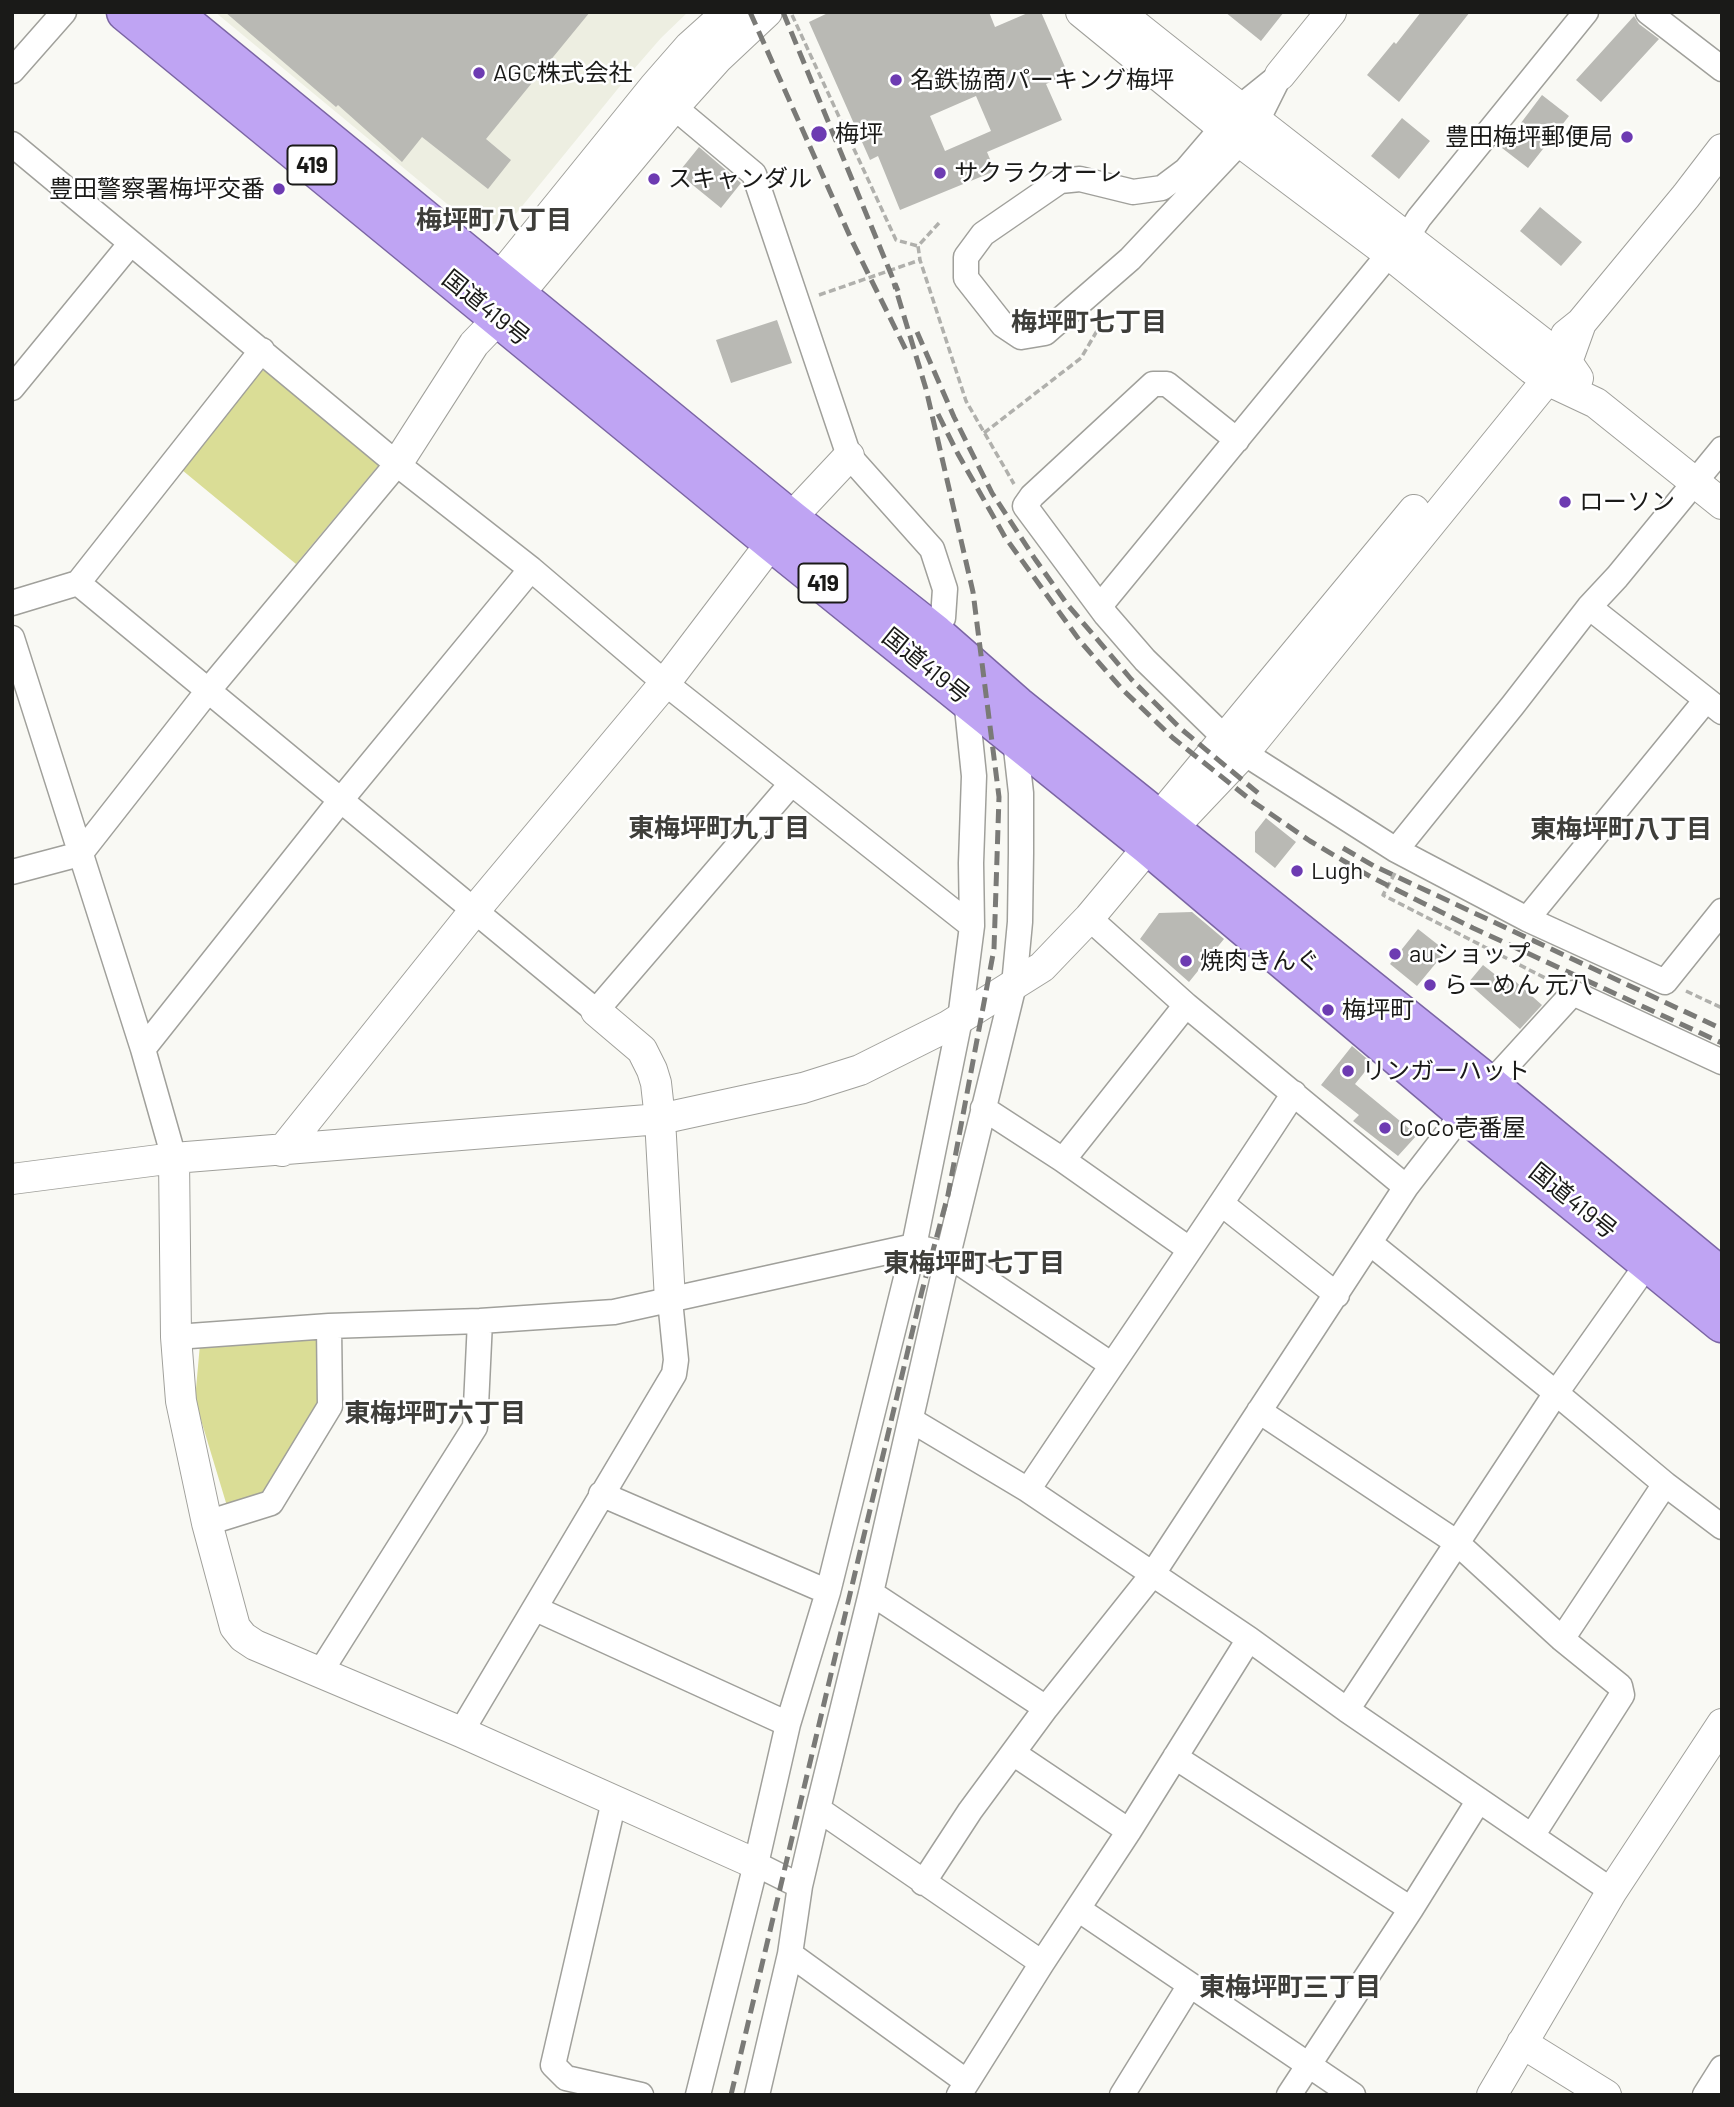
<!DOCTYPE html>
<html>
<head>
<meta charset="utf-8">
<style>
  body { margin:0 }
  #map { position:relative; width:1734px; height:2107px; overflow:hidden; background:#f9f9f4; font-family:Barlow,sans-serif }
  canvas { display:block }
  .frame { position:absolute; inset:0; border:14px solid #1a1a18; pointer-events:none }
</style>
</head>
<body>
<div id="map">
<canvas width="1734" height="2107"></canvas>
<div class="frame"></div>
</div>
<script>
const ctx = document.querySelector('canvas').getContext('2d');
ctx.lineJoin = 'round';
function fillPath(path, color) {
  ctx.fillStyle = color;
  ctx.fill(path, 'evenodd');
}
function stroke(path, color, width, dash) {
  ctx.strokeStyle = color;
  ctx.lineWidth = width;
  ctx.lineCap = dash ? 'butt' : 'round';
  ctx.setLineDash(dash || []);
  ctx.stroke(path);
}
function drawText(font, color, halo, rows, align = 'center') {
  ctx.font = font + ' Barlow,"Noto Sans JP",sans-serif';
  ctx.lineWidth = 5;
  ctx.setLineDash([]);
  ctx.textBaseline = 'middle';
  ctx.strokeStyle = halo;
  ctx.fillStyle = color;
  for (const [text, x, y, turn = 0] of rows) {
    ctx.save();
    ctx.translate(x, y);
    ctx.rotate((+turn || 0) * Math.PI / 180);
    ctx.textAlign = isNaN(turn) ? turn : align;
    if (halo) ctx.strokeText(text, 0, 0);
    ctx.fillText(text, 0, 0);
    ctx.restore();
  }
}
const built = new Path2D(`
  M215 12H688L661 38 634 69 510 221 475 227Z`);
const green = new Path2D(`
  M272 370 378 457V466L296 564 182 470 260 371Z
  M320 1339 321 1398 268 1496 230 1516 195 1400 200 1344Z`);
const building = new Path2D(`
  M225 12H590L486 139 511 160 488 189 422 137 402 162 338 105 336 107Z
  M830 12H989L995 27 1030 12H1041L1068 74 1046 84 1062 120 987 152 995 171 900 210 878 156 870 160 809 22ZM976 96 991 131 945 151 930 116Z
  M1225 12H1284L1261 41Z
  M1421 12H1470L1399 102 1367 75 1394 42 1396 44Z
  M1634 16 1639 24 1659 39 1601 102 1576 80Z
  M1542 95 1569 116 1528 168 1502 148Z
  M1402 118 1430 141 1399 179 1371 156Z
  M699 147 741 183 721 208 678 173Z
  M1540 207 1582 242 1561 266 1520 231Z
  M777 320 792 363 731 383 716 340Z
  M1266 818 1296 842 1275 868 1255 852V832Z
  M1192 912 1224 939 1189 982 1140 939 1159 913Z
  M1418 929 1446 951 1417 986 1390 964Z
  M1483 965 1502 980 1507 974 1542 1005 1520 1029 1468 983Z
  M1352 1046 1372 1063 1355 1084 1417 1135 1398 1156 1353 1121 1359 1115 1321 1085Z`);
const path = new Path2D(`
  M792 15 896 240 918 246
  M939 223 918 246 920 260 966 401 1014 484
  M819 295 920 260
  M984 433 1081 358 1104 319
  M1395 873 1383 895 1553 982
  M1686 991 1722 1008`);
const minor = new Path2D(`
  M1648 12 1722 69
  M12 71 64 12
  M1280 75 1257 121 1240 142 1130 259 1045 333 1021 337 1003 325 966 278V257L983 234 1060 181 1080 179 1133 192 1162 188 1186 170 1239 108Z
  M674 107 754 174 849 456 932 549 945 589 943 618 935 634
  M12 144 397 464 531 569 665 683 972 926
  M1407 237 1419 218 1586 12
  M262 350 78 583 596 1011 791 784
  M12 388 131 243
  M12 603 78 583
  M1100 606 1389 254
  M1589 607 1722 712
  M12 638 143 1049 174 1158
  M1224 737 1145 660 1106 615 1025 506 1032 496 1153 384H1167L1237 440
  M1244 753 1396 850 1527 919 1665 982 1722 911
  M1396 850 1513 705 1589 607 1617 577 1722 449
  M12 872 80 854 207 692 397 464
  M1089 918 1186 1005
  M1527 919 1706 700
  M143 1049 340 801 531 569
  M1489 1085 1573 993 1722 1062
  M983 1108 1063 1160 1189 1249
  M1063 1160 1186 1005 1406 1187
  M1222 1204 1337 1295
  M1370 1243 1556 1393 1665 1484 1562 1639
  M176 1337 329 1326 480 1321 614 1312 914 1246 948 1255 1112 1365
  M1259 1411 1456 1542 1562 1639 1620 1686 1622 1695 1532 1836
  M911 1420 1028 1490 1249 1639 1347 1710 1612 1891
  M1665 1484 1722 1527
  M1028 1490C1116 1358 1207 1227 1294 1093
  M601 1494 828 1592
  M207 1523 271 1503 330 1406 329 1326
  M871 1593 1046 1708
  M536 1609 788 1724
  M321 1671 475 1427 480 1321
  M1347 1710 1556 1393 1648 1263
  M461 1732 674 1374 676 1360 670 1300
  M1013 1753 1129 1831
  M1175 1757 1411 1909
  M614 1801 553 2065 566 2078 641 2095
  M818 1809 1042 1963
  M756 1864 800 1886
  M923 1883 970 1811 1046 1708 1152 1575 1406 1187 1464 1112
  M1078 1909 1353 2095
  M790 1954 967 2082
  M698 2095 756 1864 788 1724 828 1592 914 1246 960 1019 972 926 971 863 974 776 966 698
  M757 2095 790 1954 800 1886 818 1809 871 1593 948 1255 1014 985 1020 922 1021 853V793L1015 740
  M959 2095 1042 1963 1129 1831 1249 1639
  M1122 2095 1190 1985
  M1289 2095 1411 1909 1479 1800
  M1705 2095 1722 2068`);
const tertiary = new Path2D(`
  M1081 12 1240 142 1389 254 1532 369 1547 380 1596 403 1722 504
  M1119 12C1267 131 1418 245 1567 362L1578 378
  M1280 75 1331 12
  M484 297 654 87 689 47 728 12
  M1566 335 1581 323 1686 196 1722 149
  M397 464 474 344 499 318 674 107 718 58 767 12
  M790 519 849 456
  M1162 814 1414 510
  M596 1011 642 1050 652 1070 656 1083 660 1119 670 1300
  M282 1151 475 910 665 683 772 542
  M174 1158 176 1337 181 1401 207 1523 235 1627 243 1637 255 1645 461 1732 756 1864
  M12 1179 174 1158 660 1119 803 1088 860 1070 948 1026 1042 967 1089 918 1149 846 1171 830 1244 753 1547 380 1567 362 1581 323
  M1522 2043 1606 2095
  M1492 2095 1612 1891 1722 1724`);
const trunk = new Path2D(`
  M126 12 772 542 1149 846 1464 1112 1722 1323
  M171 12 790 519 935 634 1017 706 1489 1085 1722 1278`);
const rail = new Path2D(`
  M750 12 852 241 907 352
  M783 12 898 291
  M917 332 954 417 992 493 1035 559 1067 604 1131 679 1180 728 1258 793
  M938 414 958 454 1005 537 1080 641 1122 689 1173 738 1252 801 1310 841 1371 877 1473 928 1722 1043
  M1343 848 1374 866 1722 1029
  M731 2095 922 1291 948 1195 994 949 999 797 973 592 926 389 894 283`);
const markers = [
  [479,73,7,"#6d3bb2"],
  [896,80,7,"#6d3bb2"],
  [819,134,9,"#6d3bb2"],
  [1627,137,7,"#6d3bb2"],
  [940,173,7,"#6d3bb2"],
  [654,179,7,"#6d3bb2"],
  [279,189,7,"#6d3bb2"],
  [1565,502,7,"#6d3bb2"],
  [1297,871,7,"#6d3bb2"],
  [1395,954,7,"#6d3bb2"],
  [1186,961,7,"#6d3bb2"],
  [1430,985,7,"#6d3bb2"],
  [1328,1010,7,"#6d3bb2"],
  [1348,1071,7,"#6d3bb2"],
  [1385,1128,7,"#6d3bb2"]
];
const shields = [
  [312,165,49],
  [823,583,49]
];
const shieldNames = [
  ["419",312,165],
  ["419",823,583]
];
const poiNames = [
  ["AGC株式会社",493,73],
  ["名鉄協商パーキング梅坪",910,80],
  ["梅坪",835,134],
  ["豊田梅坪郵便局",1613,137,"right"],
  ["サクラクオーレ",954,173],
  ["スキャンダル",668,179],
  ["豊田警察署梅坪交番",265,189,"right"],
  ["ローソン",1579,502],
  ["Lugh",1311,871],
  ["auショップ",1409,954],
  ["焼肉きんぐ",1200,961],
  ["らーめん 元八",1444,985],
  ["梅坪町",1342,1010],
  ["リンガーハット",1362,1071],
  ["CoCo壱番屋",1399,1128]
];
const streetNames = [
  ["国道419号",486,308,39],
  ["国道419号",926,666,39],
  ["国道419号",1573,1201,39]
];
const neighbourhoodNames = [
  ["梅坪町八丁目",494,220],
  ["梅坪町七丁目",1089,322],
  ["東梅坪町九丁目",719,828],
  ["東梅坪町八丁目",1621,829],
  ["東梅坪町七丁目",974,1263],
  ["東梅坪町六丁目",435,1413],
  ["東梅坪町三丁目",1290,1987]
];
fillPath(built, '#edeee1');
fillPath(green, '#dadd96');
fillPath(building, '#b9b9b4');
stroke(minor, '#a0a09b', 27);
stroke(tertiary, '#a0a09b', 32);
stroke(trunk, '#7b65a4', 41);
stroke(path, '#b0b0ac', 3.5, [7, 3.5]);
stroke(minor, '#fff', 24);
stroke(tertiary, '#fff', 30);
stroke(trunk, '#bfa4f3', 38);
stroke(rail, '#7a7a77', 5, [14, 7]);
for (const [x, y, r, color] of markers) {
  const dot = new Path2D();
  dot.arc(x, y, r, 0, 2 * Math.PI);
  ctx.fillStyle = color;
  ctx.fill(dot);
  stroke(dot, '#fff', 2.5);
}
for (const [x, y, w] of shields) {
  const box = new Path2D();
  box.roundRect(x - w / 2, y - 19.5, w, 39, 5);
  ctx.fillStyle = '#fff';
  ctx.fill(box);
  stroke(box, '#1a1a18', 2);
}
drawText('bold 23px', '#1a1a18', null, shieldNames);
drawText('24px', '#1a1a18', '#fff', poiNames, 'left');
drawText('24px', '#1a1a18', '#fff', streetNames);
drawText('bold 26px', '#3e3e3a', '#fff', neighbourhoodNames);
</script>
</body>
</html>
